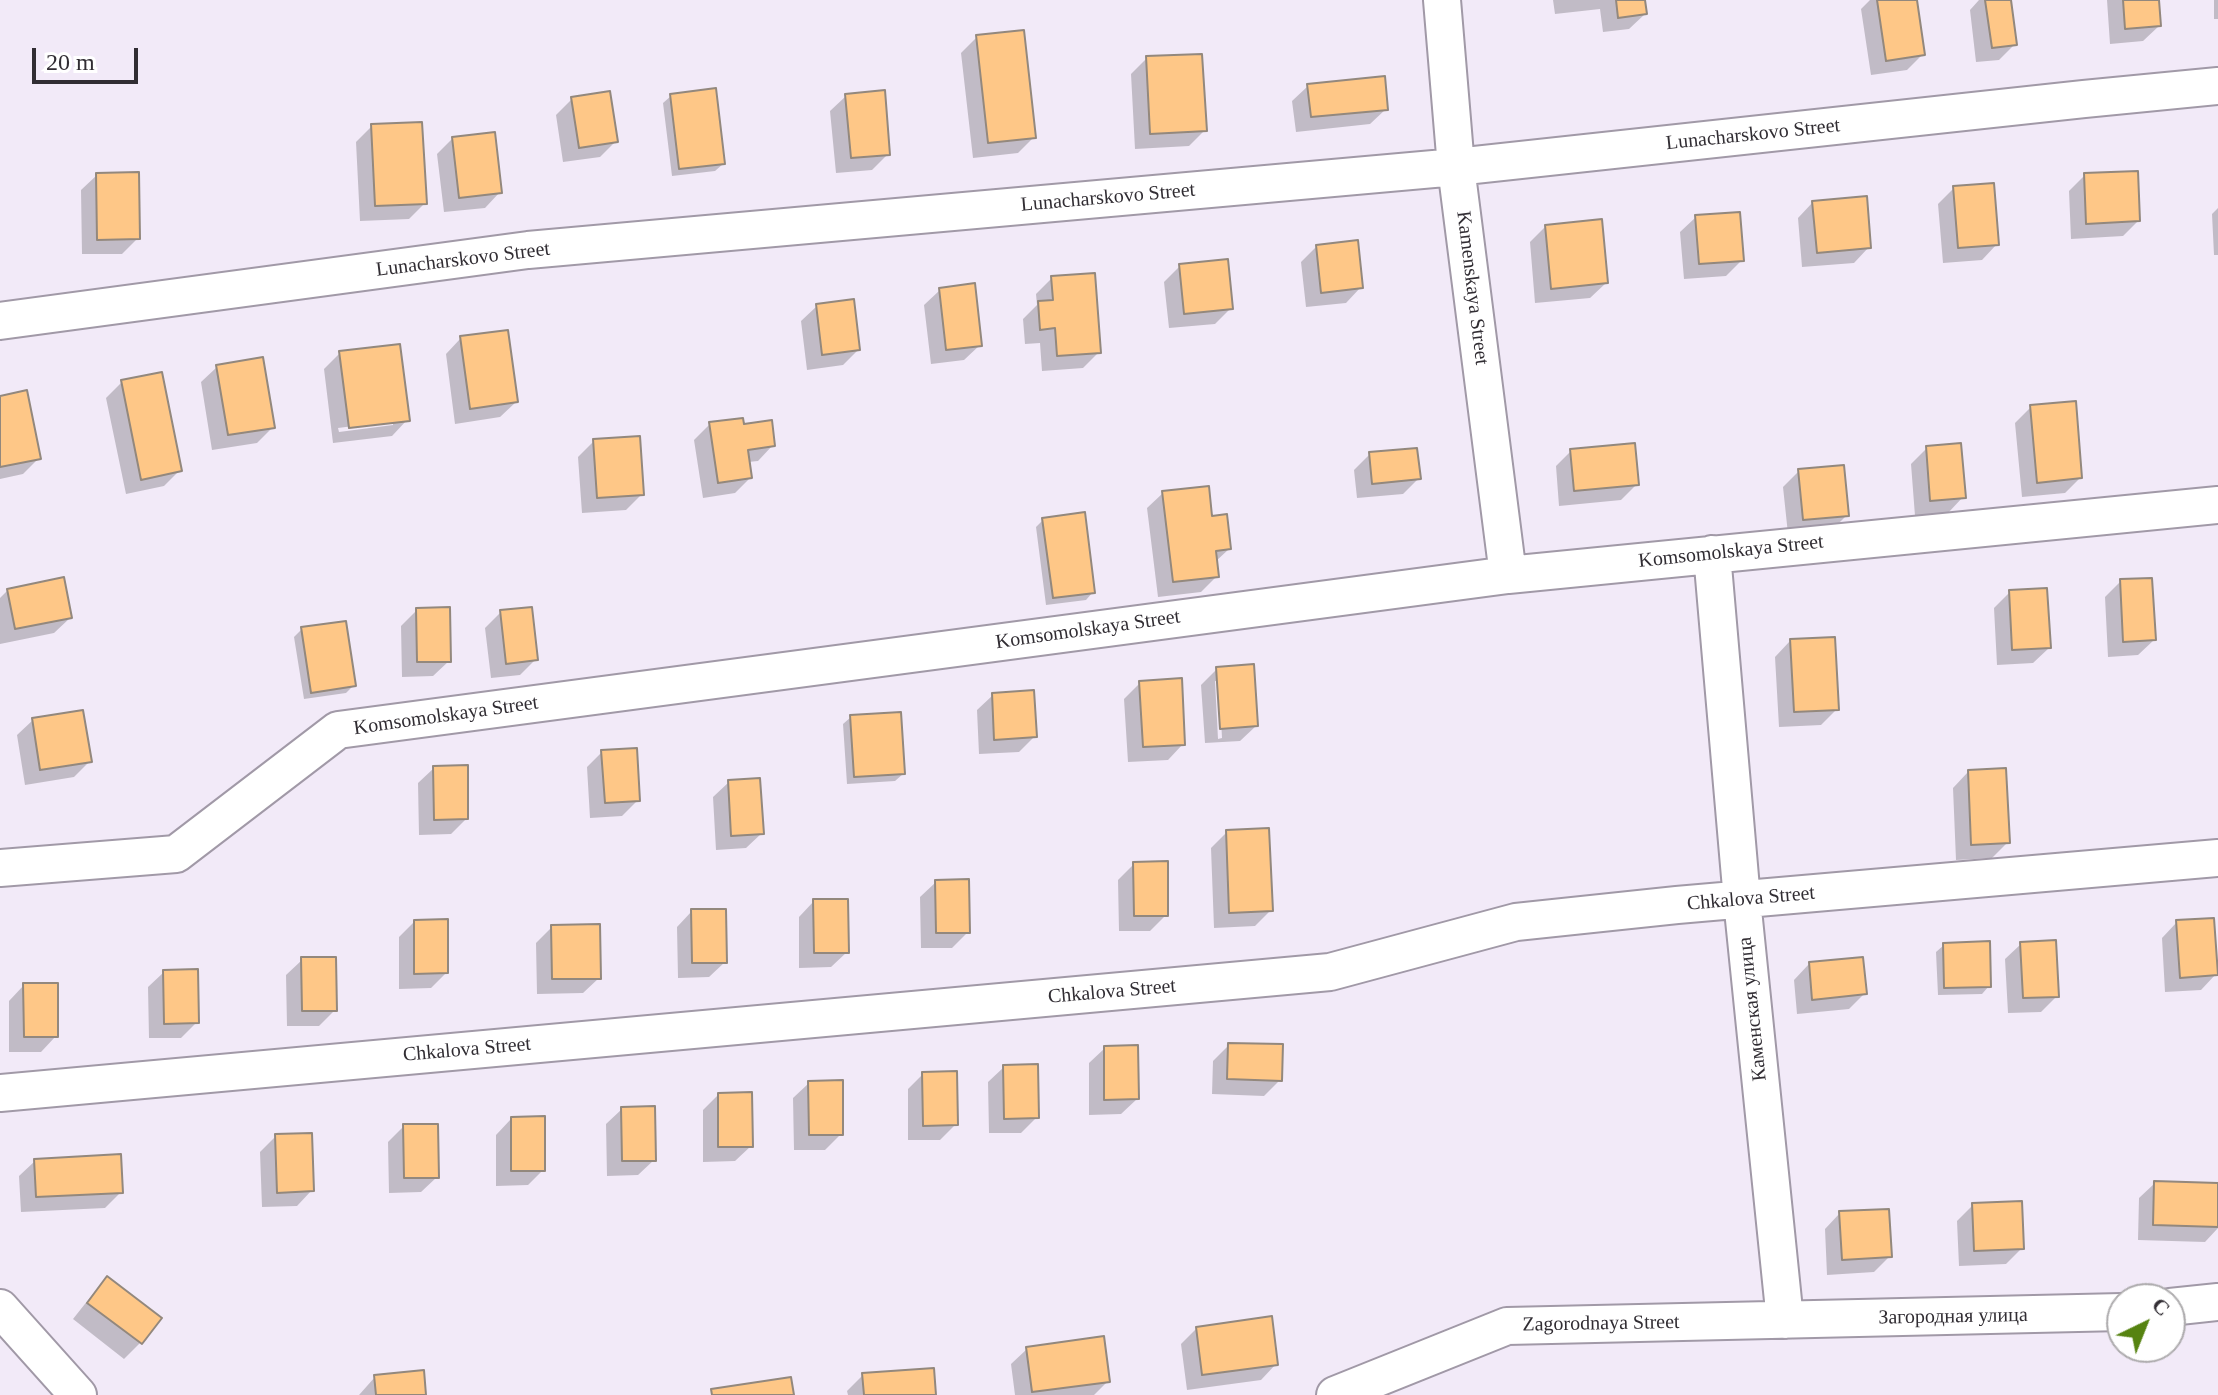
<!DOCTYPE html>
<html>
<head>
<meta charset="utf-8">
<style>
  body { margin:0 }
  #map { position:relative; width:2218px; height:1395px; overflow:hidden; background:#f2eaf8; font-family:Georgia,serif }
  canvas { display:block }
  .north { position:absolute; left:2106px; top:1283px; width:80px; height:80px; box-sizing:border-box; background:#fff; border:2px solid #adabad; border-radius:50%; rotate:43deg; font-size:22px; font-weight:700; line-height:32px; text-align:center; color:#312d33 }
  .north::after { content:''; display:block; margin:auto; width:28px; height:36px; background:#568311; clip-path:polygon(50% 0,100% 100%,50% 72%,0 100%) }
  .scale { position:absolute; left:32px; top:48px; width:106px; height:36px; box-sizing:border-box; border:4px solid #312d33; border-top:0; padding-left:10px; font-size:24px; line-height:28px; white-space:nowrap; color:#312d33; -webkit-text-stroke:6px #fff; paint-order:stroke }
</style>
</head>
<body>
<div id="map">
<canvas width="2218" height="1395"></canvas>
<div class="north">С</div>
<div class="scale">20 m</div>
</div>
<script>
const ctx = document.querySelector('canvas').getContext('2d');
ctx.lineJoin = 'round';
function fillPath(path, color) {
  ctx.fillStyle = color;
  ctx.fill(path, 'evenodd');
}
function stroke(path, color, width, dash) {
  ctx.strokeStyle = color;
  ctx.lineWidth = width;
  ctx.lineCap = dash ? 'butt' : 'round';
  ctx.setLineDash(dash || []);
  ctx.stroke(path);
}
function drawText(font, color, halo, rows, align = 'center') {
  ctx.font = font + ' Georgia,serif';
  ctx.lineWidth = 6;
  ctx.setLineDash([]);
  ctx.textBaseline = 'middle';
  ctx.strokeStyle = halo;
  ctx.fillStyle = color;
  for (const [text, x, y, turn = 0] of rows) {
    ctx.save();
    ctx.translate(x, y);
    ctx.rotate((+turn || 0) * Math.PI / 180);
    ctx.textAlign = isNaN(turn) ? turn : align;
    if (halo) ctx.strokeText(text, 0, 0);
    ctx.fillText(text, 0, 0);
    ctx.restore();
  }
}
const shadow = new Path2D(`
  M1553 0H1643L1645 14 1629 29 1603 32 1600 9 1555 14Z
  M1870 0H1915L1923 54 1907 70 1871 75 1861 9Z
  M1979 0H2009L2015 44 1999 60 1976 62 1970 10Z
  M2107 0H2157L2159 26 2143 41 2110 44Z
  M2214 0H2218V19H2214Z
  M977 37 1034 137 1018 153 973 158 961 53Z
  M1147 58 1205 130 1189 146 1135 149 1131 74Z
  M1308 86 1386 109 1370 124 1296 132 1292 101Z
  M671 96 723 164 715 171 672 176 663 103Z
  M846 96 888 154 872 170 836 173 830 111Z
  M572 99 616 141 600 157 563 162 556 115Z
  M372 126 425 203 409 219 360 221 356 142Z
  M453 138 500 192 485 208 444 212 437 154Z
  M97 175 138 238 122 254H82L81 190Z
  M2085 175 2138 221 2123 236 2071 239 2069 191Z
  M1954 188 1997 244 1982 260 1943 263 1938 204Z
  M1813 202 1869 247 1854 263 1802 267 1798 218Z
  M2218 208V255H2214L2212 214Z
  M1696 217 1742 260 1726 276 1684 279 1680 232Z
  M1546 226 1606 283 1590 298 1535 303 1530 242Z
  M1316 247 1361 287 1346 303 1306 307 1301 262Z
  M1180 266 1231 308 1215 324 1169 328 1164 282Z
  M1052 278 1099 352 1083 368 1042 371 1040 343 1025 344 1023 319 1037 305 1036 294Z
  M940 290 980 345 964 360 931 364 924 305Z
  M817 306 858 350 843 365 807 370 801 321Z
  M461 338 516 402 500 417 455 424 446 354Z
  M340 353 407 420 392 436 333 443 324 369ZM393 421V425L339 432 338 428Z
  M217 367 273 427 257 443 212 450 201 382Z
  M122 382 180 470 164 486 126 494 106 398Z
  M0 398 39 458 23 474 0 479Z
  M2031 407 2080 478 2065 493 2022 497 2015 423Z
  M710 424 742 426 773 445 758 461 748 462 750 478 735 493 703 498 694 440Z
  M594 441 642 494 626 510 582 513 578 457Z
  M1927 448 1963 497 1948 513 1915 516 1911 464Z
  M1571 451 1637 484 1621 500 1559 506 1556 466Z
  M1370 454 1418 479 1403 494 1357 498 1354 470Z
  M1799 471 1847 515 1831 531 1788 534 1783 487Z
  M1163 493 1210 518 1229 549 1215 562 1217 576 1201 592 1158 597 1147 508Z
  M1043 520 1093 592 1086 600 1046 605 1036 527Z
  M2121 581 2154 640 2138 655 2108 657 2105 597Z
  M8 590 70 618 54 633 0 644V598Z
  M2010 592 2049 648 2033 663 1997 665 1994 608Z
  M417 610 449 661 433 676 402 677 401 626Z
  M501 612 536 659 520 675 491 678 485 628Z
  M302 629 354 685 346 693 304 699 294 637Z
  M1790 641 1837 709 1821 725 1779 727 1775 657Z
  M1217 669 1256 726 1240 741 1205 743 1201 685ZM1215 681H1219L1222 738 1218 739Z
  M1140 683 1183 744 1168 760 1128 762 1124 699Z
  M993 695 1035 736 1019 752 979 754 977 710Z
  M851 717 903 774 895 781 847 784 843 724Z
  M33 720 90 761 74 777 25 785 17 735Z
  M602 752 638 800 622 816 590 818 587 767Z
  M434 768 466 819 451 834 419 835 418 783Z
  M1968 772 2008 842 1992 858 1956 860 1953 788Z
  M729 782 762 833 746 848 716 850 713 797Z
  M1227 832 1271 910 1255 926 1214 928 1211 848Z
  M1134 864 1166 915 1150 931H1119L1118 880Z
  M936 882 968 932 952 948H921L920 897Z
  M814 901 847 952 831 967 799 968V917Z
  M692 911 725 962 709 977 678 978 677 927Z
  M414 922 446 973 431 988 399 989V937Z
  M2177 922 2216 974 2201 990 2165 992 2162 938Z
  M552 927 599 978 583 993 537 994 536 943Z
  M2021 944 2057 996 2041 1012 2008 1013 2005 959Z
  M1944 945 1989 986 1982 994 1938 995 1936 952Z
  M302 960 335 1010 319 1026H287L286 975Z
  M1809 964 1865 993 1849 1009 1797 1014 1794 980Z
  M164 972 197 1022 181 1038H149L148 987Z
  M24 985 56 1036 41 1052H9V1001Z
  M1229 1045 1280 1080 1264 1096 1212 1094 1213 1061Z
  M1105 1048 1137 1099 1121 1114 1089 1115V1063Z
  M1004 1067 1037 1117 1021 1133H989L988 1082Z
  M923 1074 956 1124 940 1140H908V1089Z
  M809 1083 841 1134 825 1150H794L793 1098Z
  M718 1095 751 1146 735 1161 703 1162V1110Z
  M622 1109 654 1160 638 1175 607 1176 606 1124Z
  M511 1119 543 1170 528 1185 496 1186V1135Z
  M404 1126 437 1177 421 1192 389 1193 388 1142Z
  M276 1136 312 1190 297 1206 262 1207 260 1152Z
  M35 1161 121 1192 105 1208 21 1212 19 1176Z
  M2155 1183 2218 1185V1228L2205 1242 2138 1240 2139 1198Z
  M1973 1205 2022 1248 2006 1264 1959 1266 1957 1221Z
  M1840 1213 1890 1256 1874 1272 1827 1275 1825 1229Z
  M107 1279 159 1319 140 1343 124 1359 73 1319 92 1295Z
  M1197 1328 1276 1364 1261 1380 1187 1390 1181 1344Z
  M1027 1349 1107 1382 1094 1395H1015L1011 1364Z
  M863 1375 934 1395H848L847 1391Z
  M375 1377 424 1395H359Z`);
const building = new Path2D(`
  M1616 0H1645L1647 14 1618 18Z
  M1877 0H1917L1925 55 1886 61Z
  M1985 0H2011L2017 45 1992 48Z
  M2123 0H2159L2161 26 2125 29Z
  M1024 30 1036 138 988 143 976 35Z
  M1202 54 1207 131 1150 134 1146 56Z
  M1385 76 1388 110 1311 117 1307 84Z
  M716 88 725 164 679 169 670 94Z
  M885 90 890 155 851 158 845 94Z
  M610 91 618 142 579 148 571 97Z
  M422 122 427 204 375 206 371 124Z
  M495 132 502 193 459 198 452 137Z
  M2138 171 2140 221 2086 224 2084 173Z
  M139 172 140 239 97 240 96 173Z
  M1994 183 1999 245 1958 248 1953 186Z
  M1867 196 1871 248 1817 253 1812 201Z
  M1740 212 1744 261 1699 264 1695 215Z
  M1602 219 1608 283 1551 289 1545 225Z
  M1358 240 1363 288 1321 293 1316 245Z
  M1228 259 1233 309 1184 314 1179 264Z
  M1095 273 1101 353 1057 356 1055 328 1040 330 1038 301 1053 300 1051 276Z
  M975 283 982 346 946 350 939 288Z
  M854 299 860 350 822 355 816 304Z
  M508 330 518 402 470 409 460 336Z
  M400 344 410 421 349 428 339 351Z
  M263 357 275 428 228 435 216 365Z
  M162 372 182 471 141 480 121 380Z
  M27 390 41 459 0 467V396Z
  M2076 401 2082 478 2037 483 2030 405Z
  M743 418 744 424 772 420 775 446 748 450 752 478 718 483 709 422Z
  M640 436 644 495 597 498 593 439Z
  M1635 443 1639 485 1574 491 1570 449Z
  M1961 443 1966 498 1930 501 1926 446Z
  M1417 448 1421 479 1372 484 1369 452Z
  M1844 465 1849 516 1803 520 1798 469Z
  M1209 486 1212 516 1227 514 1231 549 1216 551 1219 577 1173 582 1162 491Z
  M1085 512 1095 593 1053 598 1042 518Z
  M64 577 72 618 15 629 7 589Z
  M2152 578 2156 640 2123 642 2120 579Z
  M2047 588 2051 648 2012 650 2009 590Z
  M450 607 451 662H417L416 608Z
  M532 607 538 660 506 664 500 610Z
  M346 621 356 686 311 693 301 627Z
  M1835 637 1839 710 1794 712 1790 639Z
  M1254 664 1258 726 1220 729 1216 667Z
  M1182 678 1185 745 1143 747 1139 681Z
  M1034 690 1037 737 994 740 992 693Z
  M83 710 92 762 40 770 32 718Z
  M901 712 905 774 854 777 850 715Z
  M637 748 640 801 605 803 601 750Z
  M468 765V819L434 820 433 766Z
  M2006 768 2010 843 1971 845 1968 770Z
  M760 778 764 834 731 836 728 780Z
  M1269 828 1273 911 1229 913 1226 830Z
  M1168 861V916H1134L1133 862Z
  M969 879 970 933H936L935 880Z
  M813 899H848L849 953H814Z
  M691 909H726L727 963H692Z
  M2214 918 2218 975 2180 978 2176 920Z
  M448 919V973L414 974V920Z
  M600 924 601 979H552L551 925Z
  M2056 940 2059 997 2023 998 2020 942Z
  M1990 941 1991 987 1944 988 1943 943Z
  M301 957H336L337 1011H302Z
  M1863 957 1867 994 1812 1000 1809 962Z
  M198 969 199 1023 164 1024 163 970Z
  M23 983H58V1037H24Z
  M1228 1043 1283 1044 1282 1081 1227 1079Z
  M1138 1045 1139 1099 1104 1100V1046Z
  M1038 1064 1039 1118 1004 1119 1003 1065Z
  M957 1071 958 1125 923 1126 922 1072Z
  M843 1080V1135H809L808 1081Z
  M752 1092 753 1147H718V1093Z
  M655 1106 656 1161H622L621 1107Z
  M545 1116V1171H511V1117Z
  M403 1124H438L439 1178H404Z
  M312 1133 314 1191 277 1193 275 1134Z
  M121 1154 123 1193 36 1197 34 1159Z
  M2154 1181 2218 1183V1227L2153 1225Z
  M2022 1201 2024 1249 1974 1251 1972 1203Z
  M1889 1209 1892 1257 1842 1260 1839 1211Z
  M107 1276 162 1318 142 1344 87 1303Z
  M1272 1316 1278 1365 1202 1375 1196 1327Z
  M1104 1336 1110 1382 1032 1392 1026 1347Z
  M934 1368 936 1395H864L862 1373Z
  M424 1370 426 1395H376L374 1375Z
  M791 1377 794 1395H712L711 1389Z`);
const minor = new Path2D(`
  M1442 0 1456 167 1508 575
  M0 321 528 250 1456 167 2084 99 2218 86
  M1712 554 1742 900 1785 1320
  M0 868 176 854 338 730 1508 575 2218 505
  M0 1093 1330 972 1516 922 1677 905 2218 858
  M2170 1307 2218 1302
  M0 1308 78 1395
  M1335 1395 1507 1326 2122 1312`);
const streetNames = [
  ["Lunacharskovo Street",1753,135,-6],
  ["Lunacharskovo Street",1108,198,-5],
  ["Lunacharskovo Street",463,260,-7],
  ["Kamenskaya Street",1472,288,83],
  ["Komsomolskaya Street",1731,552,-6],
  ["Komsomolskaya Street",1088,630,-8],
  ["Komsomolskaya Street",446,716,-8],
  ["Chkalova Street",1751,899,-5],
  ["Chkalova Street",1112,992,-5],
  ["Каменская улица",1753,1009,-96],
  ["Chkalova Street",467,1050,-5],
  ["Загородная улица",1953,1317,-1],
  ["Zagorodnaya Street",1601,1324,-1]
];
fillPath(shadow, '#0003');
fillPath(building, '#fec787');
stroke(building, '#93887d', 2);
stroke(minor, '#a199a7', 40);
stroke(minor, '#fff', 36);
drawText('20px', '#312d33', '#fff', streetNames);
</script>
</body>
</html>
